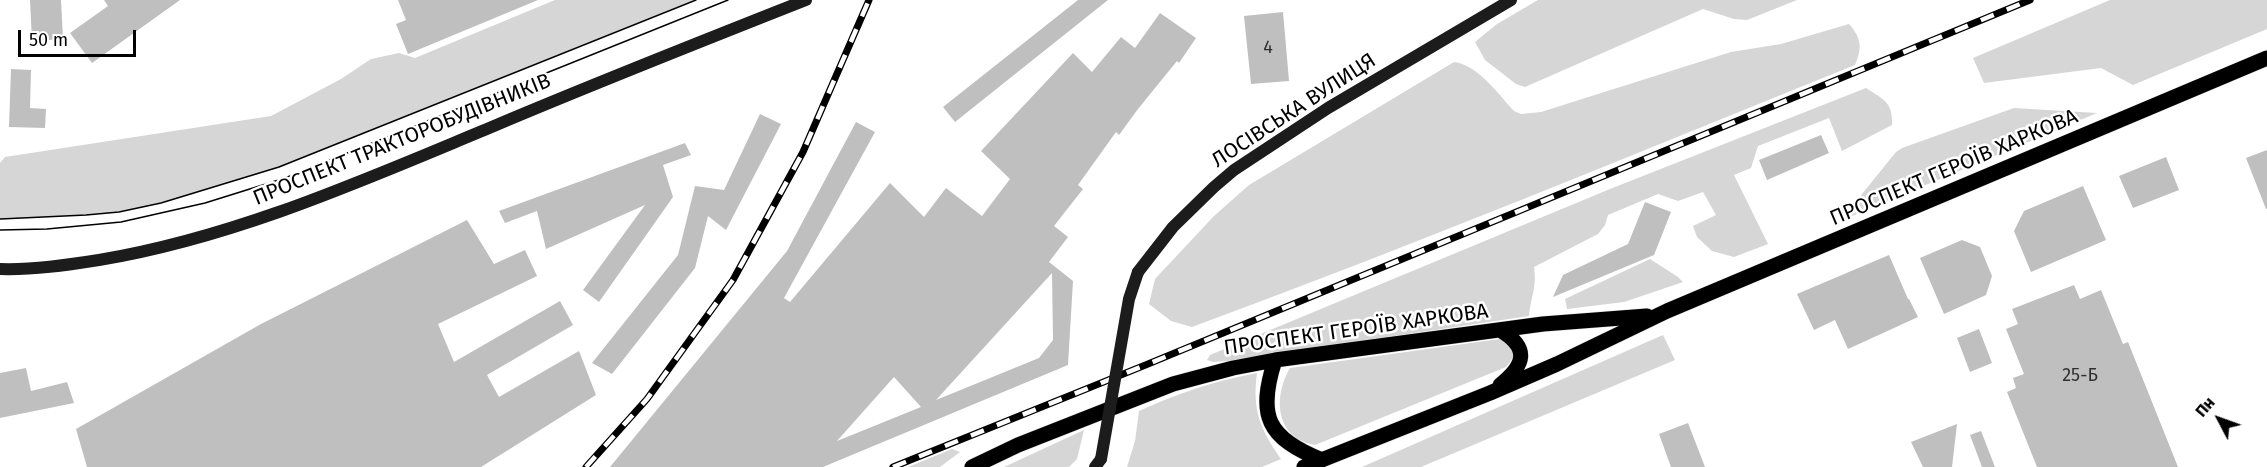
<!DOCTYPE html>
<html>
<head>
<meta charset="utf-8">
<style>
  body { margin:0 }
  #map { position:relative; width:2267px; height:467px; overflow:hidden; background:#fff; font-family:"Fira Sans",sans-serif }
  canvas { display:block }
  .north { position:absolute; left:2189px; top:389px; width:60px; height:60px; -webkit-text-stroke:4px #fff; paint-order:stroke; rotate:311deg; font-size:16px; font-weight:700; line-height:24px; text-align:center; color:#000 }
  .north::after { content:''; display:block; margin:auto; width:21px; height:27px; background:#000; clip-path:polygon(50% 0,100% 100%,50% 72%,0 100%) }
  .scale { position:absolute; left:18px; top:30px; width:118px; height:27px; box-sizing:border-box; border:3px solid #000; border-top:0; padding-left:8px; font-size:18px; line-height:21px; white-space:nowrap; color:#000; -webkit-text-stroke:4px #fff; paint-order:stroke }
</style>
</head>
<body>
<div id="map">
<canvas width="2267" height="467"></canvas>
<div class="north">Пн</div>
<div class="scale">50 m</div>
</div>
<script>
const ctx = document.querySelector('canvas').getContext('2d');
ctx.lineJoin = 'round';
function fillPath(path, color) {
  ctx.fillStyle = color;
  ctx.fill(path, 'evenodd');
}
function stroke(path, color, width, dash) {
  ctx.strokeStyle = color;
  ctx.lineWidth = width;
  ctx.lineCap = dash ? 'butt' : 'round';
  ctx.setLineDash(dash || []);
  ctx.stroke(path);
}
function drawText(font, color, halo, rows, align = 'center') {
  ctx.font = font + ' "Fira Sans",sans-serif';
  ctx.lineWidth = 5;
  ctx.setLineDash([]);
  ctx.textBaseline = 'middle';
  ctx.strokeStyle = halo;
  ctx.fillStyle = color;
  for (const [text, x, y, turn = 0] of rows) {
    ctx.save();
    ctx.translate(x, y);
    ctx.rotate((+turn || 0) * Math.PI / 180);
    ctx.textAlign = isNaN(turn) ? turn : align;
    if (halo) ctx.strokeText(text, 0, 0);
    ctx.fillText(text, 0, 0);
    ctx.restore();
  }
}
const green = new Path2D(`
  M555 0H696L279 167 161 203 119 212 86 215 0 219V163L5 157 271 116 341 79 371 59 399 53 415 58Z
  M1538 0H1797L1747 20 1734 19 1703 9 1525 87 1516 84 1485 60 1475 42 1497 24Z
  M2110 0H2267V29L2133 85 2101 68 1984 83 1973 58Z
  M1849 24C1862 39 1862 48 1855 65 1634 154 1415 245 1192 327L1171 321 1149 304 1155 279 1214 216 1249 185 1454 62C1478 65 1498 94 1514 111L1521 114 1541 112 1731 52 1781 44Z
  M1866 88C1884 100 1893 102 1892 125L1842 151 1829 118 1758 146 1751 168 1734 175 1768 244 1734 257 1712 251 1697 237 1693 226 1716 215 1703 192 1678 201 1658 194 1608 215 1605 225 1598 234 1534 267C1537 287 1531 296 1529 316L1227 361 1213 362 1207 360 1210 355 1610 189Z
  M2014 108 2097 113 1852 216 1849 210 1896 152 1902 148Z
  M1650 259 1678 277 1683 282 1624 302 1567 309 1565 299Z
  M1663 335 1675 360 1421 467H1362Z
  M1500 339 1511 346 1514 356 1506 367 1315 445C1275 438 1273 397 1290 368Z
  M1257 373C1252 410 1260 429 1281 459L1262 467H1127L1135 441 1139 411C1179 393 1214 381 1257 373Z
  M1084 430 1077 459 1069 467H1004Z
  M952 449 960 452 940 467H908Z`);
const building = new Path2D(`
  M30 0H61L63 39 32 41Z
  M104 0H180L92 63 70 33 108 6Z
  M398 0H538L408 54 396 24 406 20Z
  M1078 0H1108L955 122 943 107Z
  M1283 12 1289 81 1251 84 1244 16Z
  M1160 13 1196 38 1179 63 1177 61 1138 109 1119 135 1116 132 1078 185 1083 189 1054 226 1068 237 1049 262 1073 281 1068 365 823 467H610L787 251 856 122 875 132 784 298 790 302 890 183 924 217 946 188 982 216 1010 179 981 151 1073 53 1092 72 1121 37 1135 48ZM1052 273 1053 340 1039 358 936 400ZM894 377 921 407 837 441Z
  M11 69 31 70 30 108 46 109 45 128 9 127Z
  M760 114 781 124 726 230 708 216 695 268 612 374 592 363 678 255 695 186 724 190Z
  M1821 135 1829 153 1767 180 1759 160Z
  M685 143 691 155 663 165 673 197 599 302 583 290 645 205 546 249 537 211 505 223 499 211Z
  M2267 150V209H2266L2246 158Z
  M2166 157 2179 190 2133 208 2119 176Z
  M2083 186 2106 240 2031 272 2014 231 2024 211Z
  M1645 202 1671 212 1654 255 1553 297 1563 275 1628 244Z
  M467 220 494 264 525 250 537 276 438 324 454 362 560 301 573 325 487 375 499 397 579 351 596 395 481 467H87L76 429 261 324Z
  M1962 240 1980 247 1992 276 1986 295 1944 314 1920 258Z
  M1889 255 1908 299H1909L1918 317 1848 349 1835 320 1814 330 1797 294Z
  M2074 285 2080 299 2101 290 2123 344 2128 342 2178 467H2037L2007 392 2016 388 2013 378 2024 374 2006 329 2018 324 2012 309Z
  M1979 329 1992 363 1970 372 1957 338Z
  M26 368 31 391 67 382 74 403 0 418V373Z
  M1688 423 1705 467H1671L1659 434Z
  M1957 424 1952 467H1923L1911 442Z
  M1981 431 1995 467H1982L1970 435Z`);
const secondary = new Path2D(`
  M0 269C33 270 67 265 99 260 237 237 366 179 494 126 598 82 702 41 806 0
  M1138 272 1173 227 1214 187 1234 170 1328 108 1511 0
  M1095 467 1101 459`);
const primary = new Path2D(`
  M1500 330C1530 348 1525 365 1500 385
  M1275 360C1257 416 1267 438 1322 460
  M972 467 1018 445 1173 384 1233 368 1275 360 1543 324 1647 316
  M1304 467 1490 393 1557 364 1667 311 2267 58`);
const tram = new Path2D(`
  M0 219 86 215 119 212 161 203 279 167 696 0
  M0 230 47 229 121 222 205 203 285 178 728 0`);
const rail = new Path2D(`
  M586 467 647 399 733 280 803 152 869 0
  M893 467 1148 364 2030 0`);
const secondaryBridge = new Path2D(`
  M1101 459 1129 299 1138 272`);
const numberNames = [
  ["4",1268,48],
  ["25-Б",2080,376]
];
const streetNames = [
  ["ЛОСІВСЬКА ВУЛИЦЯ",1294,111,-33],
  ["ПРОСПЕКТ ТРАКТОРОБУДІВНИКІВ",402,140,-22],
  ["ПРОСПЕКТ ГЕРОЇВ ХАРКОВА",1954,168,-23],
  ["ПРОСПЕКТ ГЕРОЇВ ХАРКОВА",1356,330,-8]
];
fillPath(green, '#d6d6d6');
fillPath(building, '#bfbfbf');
stroke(primary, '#dbdbdb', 16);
stroke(secondary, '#1c1c1c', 12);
stroke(primary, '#000', 15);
stroke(tram, '#000', 1.5);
stroke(rail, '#000', 7);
stroke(rail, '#fff', 4.5, [14]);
stroke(secondaryBridge, '#1c1c1c', 12);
drawText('18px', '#303030', null, numberNames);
drawText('21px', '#000', '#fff', streetNames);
</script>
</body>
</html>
